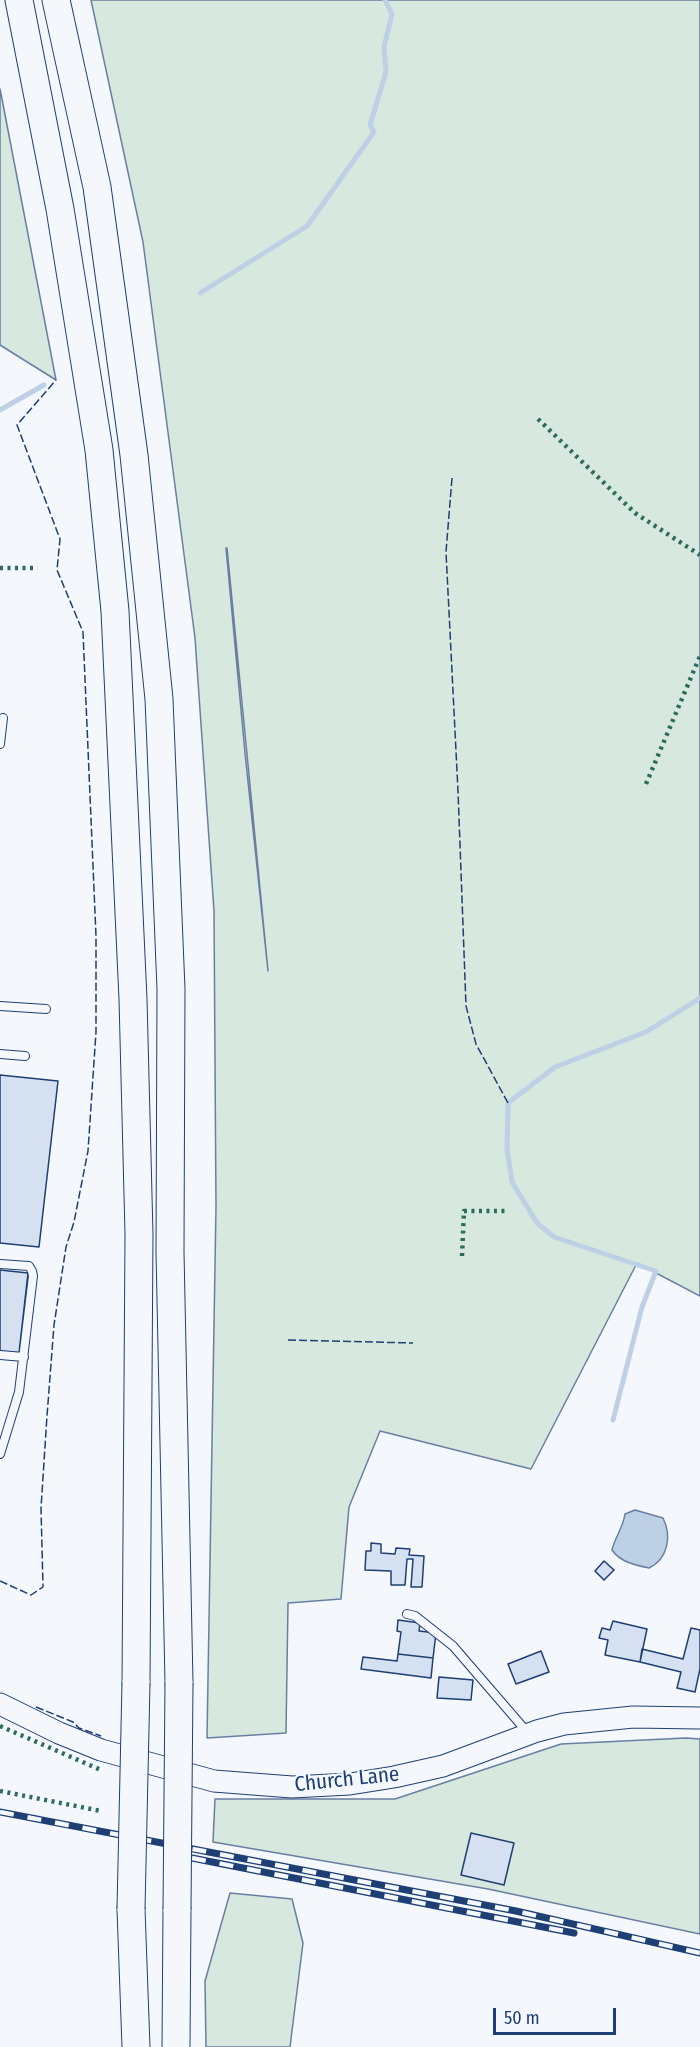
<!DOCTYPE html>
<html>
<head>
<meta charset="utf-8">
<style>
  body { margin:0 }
  #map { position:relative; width:700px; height:2047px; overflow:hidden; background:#f4f7fb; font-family:"Fira Sans Condensed",sans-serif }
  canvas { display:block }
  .scale { position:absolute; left:493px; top:2008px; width:123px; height:27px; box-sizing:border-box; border:3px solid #1d3f73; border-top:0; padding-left:8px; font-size:18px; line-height:21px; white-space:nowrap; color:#1d3f73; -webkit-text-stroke:4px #f4f7fb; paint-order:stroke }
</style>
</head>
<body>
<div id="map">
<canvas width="700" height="2047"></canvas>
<div class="scale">50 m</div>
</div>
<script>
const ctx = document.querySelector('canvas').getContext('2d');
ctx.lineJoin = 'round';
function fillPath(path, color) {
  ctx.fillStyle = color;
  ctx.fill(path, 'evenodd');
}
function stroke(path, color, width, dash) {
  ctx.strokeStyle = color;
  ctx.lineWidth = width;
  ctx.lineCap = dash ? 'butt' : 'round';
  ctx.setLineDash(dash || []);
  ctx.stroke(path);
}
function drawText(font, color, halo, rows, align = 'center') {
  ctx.font = font + ' "Fira Sans Condensed",sans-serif';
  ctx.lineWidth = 4.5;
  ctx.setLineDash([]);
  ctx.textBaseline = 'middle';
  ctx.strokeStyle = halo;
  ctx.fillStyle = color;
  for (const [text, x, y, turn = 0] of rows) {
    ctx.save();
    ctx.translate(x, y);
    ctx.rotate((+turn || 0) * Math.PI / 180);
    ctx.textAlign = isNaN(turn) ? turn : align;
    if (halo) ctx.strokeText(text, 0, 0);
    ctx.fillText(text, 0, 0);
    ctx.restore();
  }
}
const green = new Path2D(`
  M91 0H700V1296L637 1263 531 1469 380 1431 349 1507 341 1599 288 1603 286 1733 207 1738 216 1207 214 911 195 638 143 242ZM226 548H227L268 971 245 753Z
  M0 89 2 99 56 380 0 345Z
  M686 1738 700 1739V1934L488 1889 213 1842 215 1799H395L561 1744Z
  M230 1893 292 1899 303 1943 290 2047H206L205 1981Z`);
const water = new Path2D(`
  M635 1510 663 1518C672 1536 668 1559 649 1568 635 1565 620 1562 612 1550 615 1537 623 1528 625 1514Z`);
const stream = new Path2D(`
  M200 293 307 226 374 132 370 125 386 72 384 47 392 14 385 0
  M0 410 44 385
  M613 1420 642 1307 656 1271 554 1237 537 1223 512 1182 507 1149 508 1103 555 1067 646 1032 700 998`);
const building = new Path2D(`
  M0 1075 58 1081 39 1247 0 1243Z
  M0 1270 28 1273 19 1353 0 1351Z
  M371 1543 381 1544V1553L395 1554 396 1548 410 1549 409 1555 424 1556 422 1587H411L413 1559H407L405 1585H391V1571L365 1570 366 1551H371Z
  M604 1561 614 1570 604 1580 595 1571Z
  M398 1620 420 1623 419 1631 436 1633 433 1658 398 1654 401 1632 397 1631Z
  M613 1621 647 1629 640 1662 605 1655 608 1640 599 1638 602 1628 610 1630Z
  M691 1628 700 1630V1669L695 1692 677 1688 681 1672 640 1662 642 1649 683 1659Z
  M541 1651 549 1672 516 1684 508 1664Z
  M398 1654 433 1658 431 1678 361 1669 363 1657 397 1661Z
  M439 1677 473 1680 471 1700 437 1698Z
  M471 1833 514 1843 504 1885 461 1875Z`);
const lane = new Path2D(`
  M0 744 3 718
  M0 1006 46 1009
  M0 1054 25 1056
  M0 1264 29 1266 32 1271 33 1276 19 1392 0 1454
  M0 1355 24 1357
  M407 1614 415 1616 453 1646 528 1733`);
const secondary = new Path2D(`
  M0 1704 59 1733 101 1750 214 1781 292 1787 350 1784 394 1777 443 1766 537 1731 564 1724 633 1717 700 1718`);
const highway = new Path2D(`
  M19 0 60 209 99 450 115 611 133 999 139 1234 136 1683
  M56 0 97 187 134 455 159 699 171 989 170 1252 179 1683
  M131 1909 136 2047
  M176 2047 177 1909`);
const rail = new Path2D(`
  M0 1812 516 1911 700 1953
  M192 1858 574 1933`);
const highwayBridge = new Path2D(`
  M131 1909 136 1683
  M177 1909 179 1683`);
const hedge = new Path2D(`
  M538 419 635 513 700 555
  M0 568H34
  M646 784 700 656
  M462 1256 464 1211H507
  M0 1726 101 1770
  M0 1791 101 1811`);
const fence = new Path2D(`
  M452 478 446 552 458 791 466 1006 476 1044 508 1103
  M288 1340 413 1343
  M0 1581 31 1595 43 1587 41 1508 47 1416 54 1325 66 1247 74 1222 88 1151 96 1032V936L83 632 57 570 60 539 17 425 56 380
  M36 1707 73 1722 79 1728 101 1736`);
const streetNames = [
  ["Church Lane",347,1780,-6]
];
fillPath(green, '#d7e8df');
stroke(green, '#687fa3', 1.5);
fillPath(water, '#bed0e5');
stroke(water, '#687fa3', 1.5);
stroke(stream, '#bed0e5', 5);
fillPath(building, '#d5e0f0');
stroke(building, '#1d3f73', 1.5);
stroke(lane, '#1d3f73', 10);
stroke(secondary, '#1d3f73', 23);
stroke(highway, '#1d3f73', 29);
stroke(lane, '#f4f7fb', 8);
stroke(secondary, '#f4f7fb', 21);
stroke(highway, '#f4f7fb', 27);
stroke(rail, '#1d3f73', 7);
stroke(rail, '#f4f7fb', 4.5, [14]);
stroke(highwayBridge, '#1d3f73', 29, []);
stroke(highwayBridge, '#f4f7fb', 27);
stroke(hedge, '#2c6c60', 4.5, [3, 4.5]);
stroke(fence, '#1d3f73', 1.5, [8, 3]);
drawText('21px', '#1d3f73', '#f4f7fb', streetNames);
</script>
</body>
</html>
